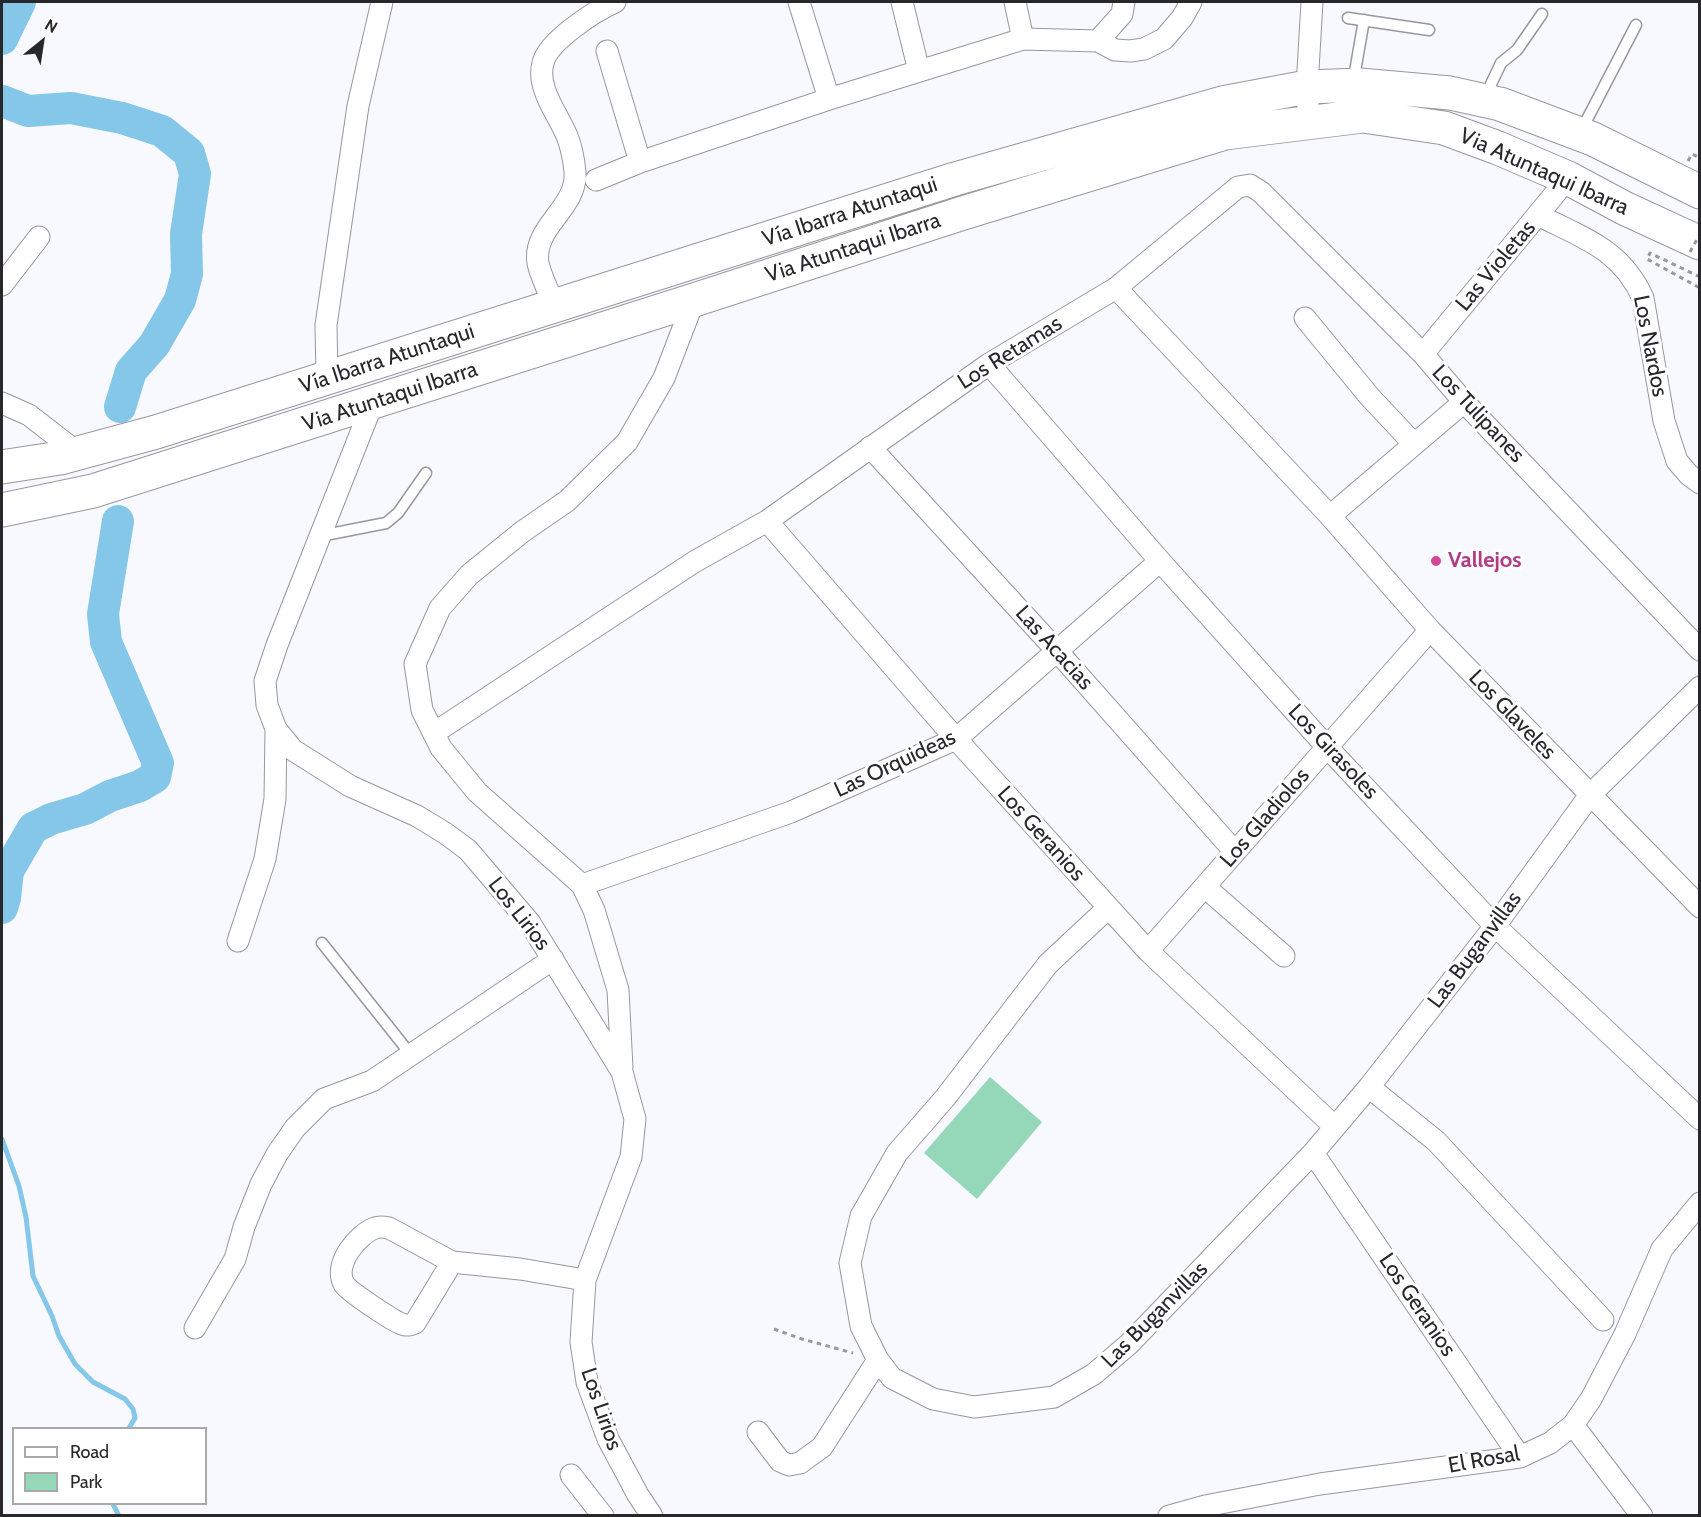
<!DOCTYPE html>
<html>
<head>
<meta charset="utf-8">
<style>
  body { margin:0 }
  #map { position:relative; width:1701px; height:1517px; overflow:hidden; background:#f8f8ff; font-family:Cabin,sans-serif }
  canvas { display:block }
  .frame { position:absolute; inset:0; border:3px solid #28282b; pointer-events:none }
  .legend { position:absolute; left:12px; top:1427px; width:195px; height:78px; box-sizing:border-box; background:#fff; border:2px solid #a9a9aa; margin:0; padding:8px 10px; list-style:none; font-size:18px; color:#28282b }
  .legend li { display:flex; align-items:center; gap:12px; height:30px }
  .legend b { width:30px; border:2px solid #a9a9aa }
  .north { position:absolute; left:12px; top:12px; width:60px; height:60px; -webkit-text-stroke:4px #fff; paint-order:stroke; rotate:30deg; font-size:16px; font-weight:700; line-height:24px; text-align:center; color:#28282b }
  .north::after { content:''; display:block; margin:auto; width:21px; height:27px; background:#28282b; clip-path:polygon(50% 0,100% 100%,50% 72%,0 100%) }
</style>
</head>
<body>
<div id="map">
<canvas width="1701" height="1517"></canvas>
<div class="frame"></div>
<ul class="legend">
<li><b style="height:8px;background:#fff"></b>Road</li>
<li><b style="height:16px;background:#94d8b9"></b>Park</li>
</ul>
<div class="north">N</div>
</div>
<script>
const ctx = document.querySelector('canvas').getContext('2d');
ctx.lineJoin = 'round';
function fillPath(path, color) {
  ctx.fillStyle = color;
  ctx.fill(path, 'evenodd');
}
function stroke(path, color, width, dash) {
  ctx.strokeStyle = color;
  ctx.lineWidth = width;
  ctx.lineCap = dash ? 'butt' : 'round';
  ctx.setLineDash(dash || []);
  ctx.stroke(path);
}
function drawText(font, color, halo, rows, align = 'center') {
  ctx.font = font + ' Cabin,sans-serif';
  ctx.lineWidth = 6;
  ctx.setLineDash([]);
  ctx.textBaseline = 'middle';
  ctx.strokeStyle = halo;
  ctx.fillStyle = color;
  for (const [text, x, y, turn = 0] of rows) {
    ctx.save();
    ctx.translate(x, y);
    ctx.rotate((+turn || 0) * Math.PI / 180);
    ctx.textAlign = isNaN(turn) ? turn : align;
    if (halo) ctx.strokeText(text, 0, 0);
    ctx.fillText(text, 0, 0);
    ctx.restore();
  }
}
const green = new Path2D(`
  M990 1077 1042 1122 977 1199 924 1153Z`);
const stream = new Path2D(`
  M2 1139 19 1186 26 1217 33 1276 52 1316 59 1336 75 1364 93 1382 125 1399 133 1409 135 1418 129 1428
  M113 1504 119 1516`);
const river = new Path2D(`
  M2 39 20 2
  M2 101 28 111 71 108 122 118 162 131 189 153 195 174 186 234 187 274 180 300 154 345 131 371 120 407
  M2 908 5 898 8 871 33 828 51 819 85 809 110 796 140 786 155 777 158 763 106 642 103 614 118 521`);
const path = new Path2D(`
  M1688 161 1692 154 1700 158
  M1700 277 1650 253 1647 259 1700 288
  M774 1329 802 1339 853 1353`);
const service = new Path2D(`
  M1348 18 1429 30
  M1353 83 1364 20
  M1485 97 1501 63 1517 50 1542 14
  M1581 131 1636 25
  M320 536 386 523 398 513 426 473
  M322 943 412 1056`);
const minor = new Path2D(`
  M799 2 829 99
  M902 2 919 71
  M1015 2 1023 39
  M1098 41 1122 14 1124 2
  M607 51 640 162
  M1309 123 1307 87 1312 2
  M596 180 640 162 829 99 1023 39 1098 41 1115 50 1130 51 1144 49 1164 39 1182 18 1191 2
  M1538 215C1583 238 1621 249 1643 298L1664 421 1677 461 1689 475 1700 483
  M2 285 39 237
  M1116 288 1330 516 1430 630 1700 907
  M555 306C549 293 541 277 538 263 532 227 578 208 575 172 574 161 571 146 567 136 558 114 536 88 543 63 548 41 595 11 615 2
  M1305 318 1369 396 1414 444
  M1423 354 1568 178
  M989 364 1160 561 1327 747 1495 926 1700 1119
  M327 378 326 325 358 106 382 2
  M373 402 277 645 265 681 267 705 276 729 293 750 350 786 417 816 445 833 468 850 530 923 622 1072 635 1119 631 1157 585 1280 581 1342 587 1382 608 1439 638 1495 652 1516
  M2 403 29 415 78 453
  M870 447 1058 652 1235 852
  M1330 516 1464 402
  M767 521 956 739 1148 951 1335 1127
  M434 733 694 562 767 521 989 364 1116 288 1238 187 1250 185 1261 192 1423 354 1464 402 1700 650
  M582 885 791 812 956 739 1160 561
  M1205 887 1284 956
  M1108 908 1048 964 945 1098 897 1153 861 1216 850 1263 861 1326 878 1360 892 1378 933 1399 974 1407 1054 1397 1094 1374 1129 1344 1313 1153 1369 1087 1495 926 1590 795 1700 687
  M238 941 265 859 275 799 276 729
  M1148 951 1430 630
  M622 1068 618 990 594 910 582 885 477 792 441 748 422 710 415 664 440 608 469 575 522 532 567 501 627 442 664 378 694 300
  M1369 1087 1436 1141 1603 1320
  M1313 1153 1520 1457
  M452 1262 415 1323C410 1325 407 1326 402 1324 393 1321 348 1291 344 1284 333 1264 358 1234 375 1228 380 1226 384 1227 389 1228L452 1262 520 1269 585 1280
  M195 1328 235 1259 244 1227 261 1184 277 1154 295 1128 324 1099 372 1081 553 959
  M1573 1425 1642 1516
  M758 1432 780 1461 789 1465 800 1463 822 1447 878 1360
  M571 1475 603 1516
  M1169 1516 1205 1506 1320 1484 1520 1457 1550 1443 1573 1425 1591 1399 1625 1334 1662 1249 1700 1203`);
const trunk = new Path2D(`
  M2 467 60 458 156 432 955 179 1222 103 1307 87 1360 85 1450 93 1500 104 1593 139 1700 192
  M2 510 93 491 694 300 963 213 1225 133 1363 116 1444 128 1498 148 1568 178 1624 208 1700 243`);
const pathBridge = new Path2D(`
  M1690 252 1700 234`);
const markers = [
  [1436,561,6,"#d1479c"]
];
const streetNames = [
  ["Via Atuntaqui Ibarra",1544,172,24],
  ["Vía Ibarra Atuntaqui",850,212,-18],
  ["Via Atuntaqui Ibarra",853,248,-18],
  ["Las Violetas",1496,266,-50],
  ["Los Nardos",1650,346,79],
  ["Los Retamas",1010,353,-32],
  ["Vía Ibarra Atuntaqui",387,359,-18],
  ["Via Atuntaqui Ibarra",390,397,-18],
  ["Los Tulipanes",1478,414,47],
  ["Las Acacias",1054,648,48],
  ["Los Glaveles",1512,715,46],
  ["Los Girasoles",1333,752,47],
  ["Las Orquideas",895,764,-25],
  ["Los Gladiolos",1265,818,-49],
  ["Los Geranios",1041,834,48],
  ["Los Lirios",519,914,52],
  ["Las Buganvillas",1475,950,-53],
  ["Los Geranios",1417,1305,56],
  ["Las Buganvillas",1155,1315,-45],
  ["Los Lirios",601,1409,71],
  ["El Rosal",1484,1460,-10]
];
const hotelNames = [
  ["Vallejos",1448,561]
];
fillPath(green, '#94d8b9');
stroke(stream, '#84c7e8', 5);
stroke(river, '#84c7e8', 32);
stroke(service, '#97979e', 13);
stroke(minor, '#97979e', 23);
stroke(trunk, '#97979e', 35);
stroke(path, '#98989d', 3, [4.5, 4.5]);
stroke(service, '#fff', 10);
stroke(minor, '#fff', 21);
stroke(trunk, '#fff', 33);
stroke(pathBridge, '#98989d', 3, [4.5, 4.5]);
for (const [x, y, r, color] of markers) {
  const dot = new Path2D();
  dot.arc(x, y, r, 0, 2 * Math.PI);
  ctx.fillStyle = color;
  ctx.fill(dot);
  stroke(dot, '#fff', 2);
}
drawText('22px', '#28282b', '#fff', streetNames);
drawText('bold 22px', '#b23c85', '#fff', hotelNames, 'left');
</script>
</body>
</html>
